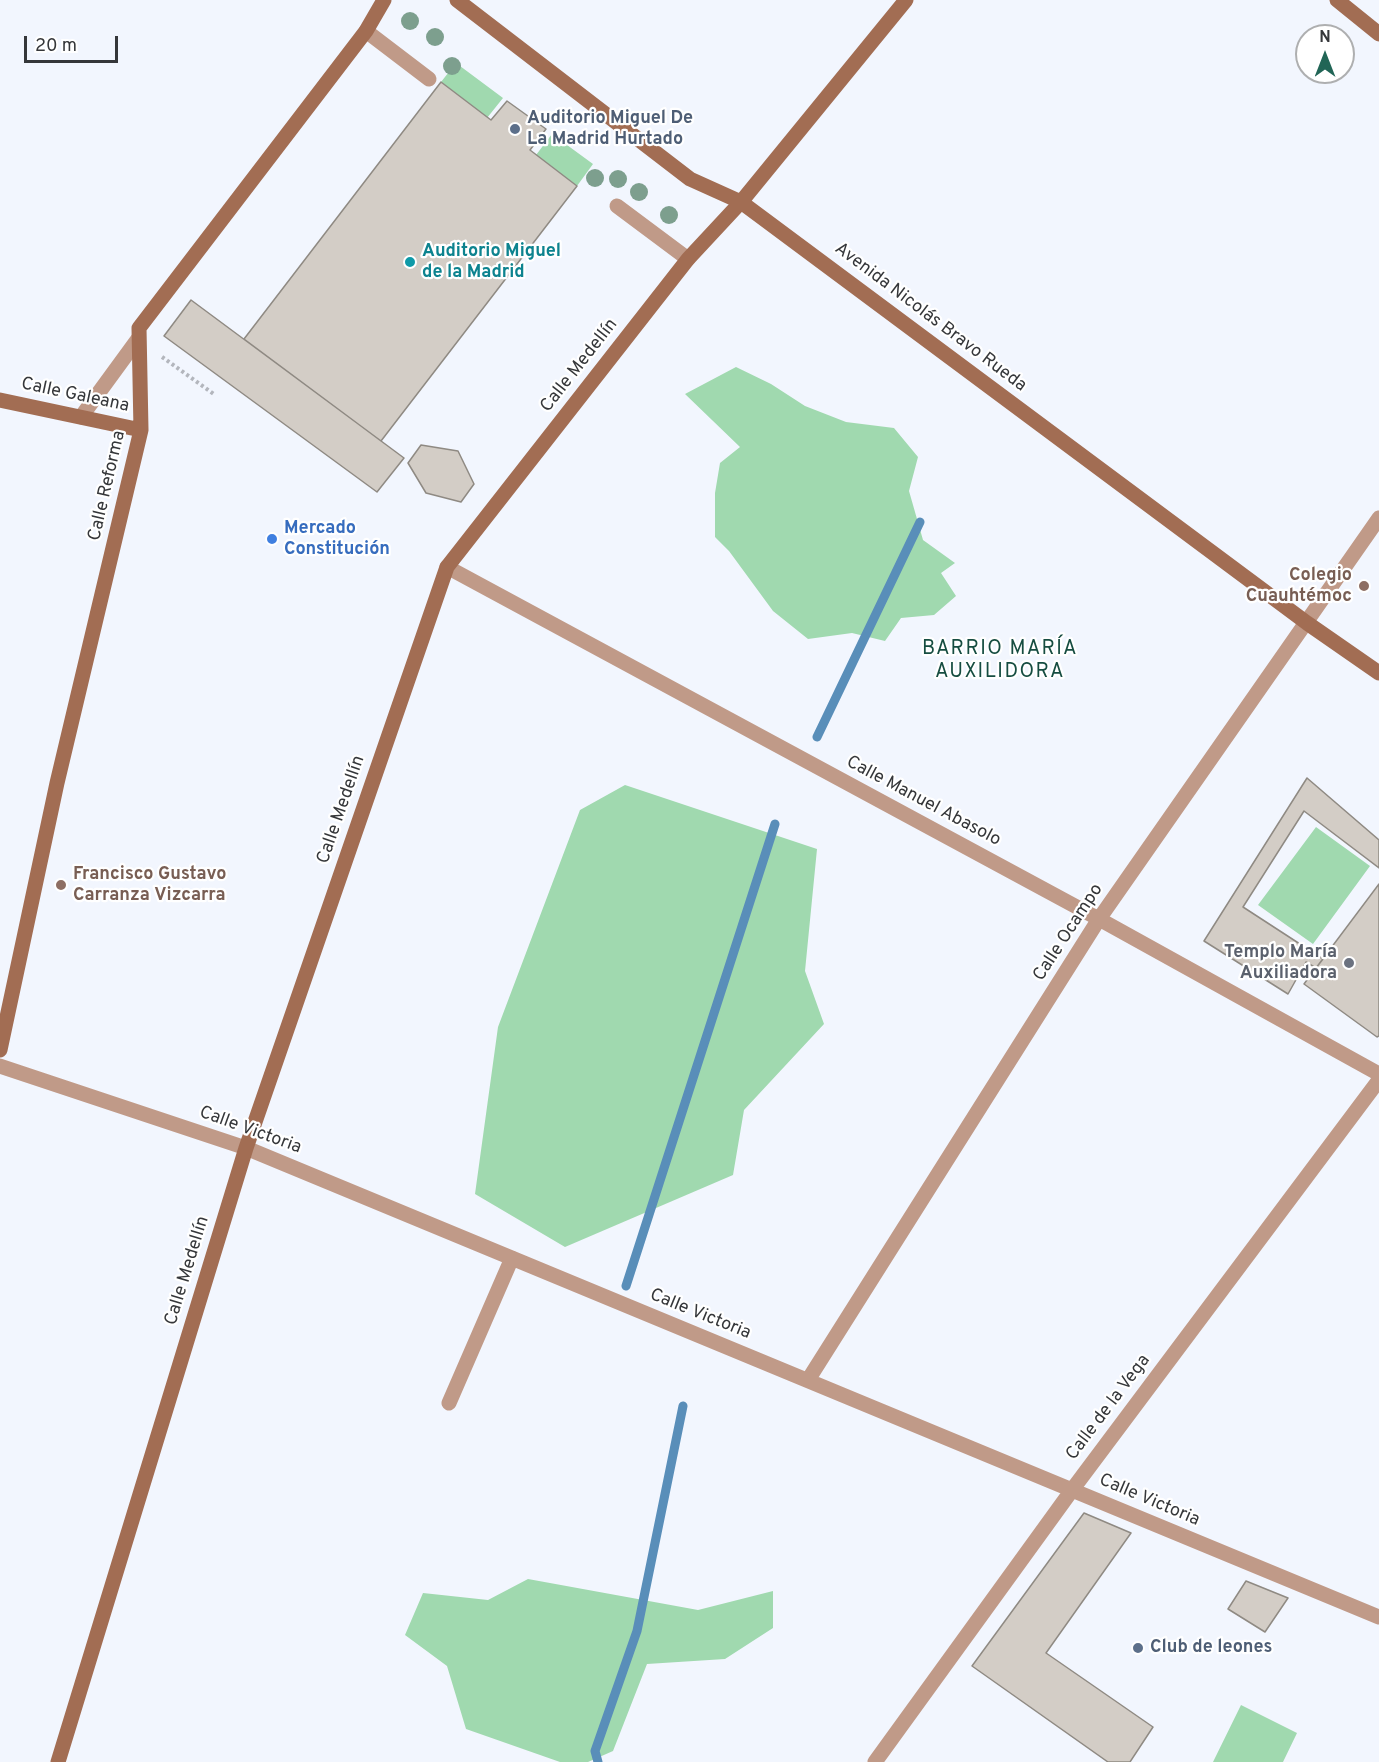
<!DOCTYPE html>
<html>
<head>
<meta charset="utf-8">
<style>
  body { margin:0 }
  #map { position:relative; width:1379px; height:1762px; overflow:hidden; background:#f2f6fe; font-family:Overpass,sans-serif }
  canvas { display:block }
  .north { position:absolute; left:1295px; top:24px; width:60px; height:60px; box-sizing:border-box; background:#fff; border:2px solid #aeafb0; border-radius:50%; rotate:0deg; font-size:16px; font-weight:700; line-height:24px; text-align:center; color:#35373a }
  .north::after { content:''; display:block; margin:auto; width:21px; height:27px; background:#216556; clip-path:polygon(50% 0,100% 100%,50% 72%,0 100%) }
  .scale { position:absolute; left:24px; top:36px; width:94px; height:27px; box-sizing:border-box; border:3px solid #35373a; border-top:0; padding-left:8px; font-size:18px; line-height:21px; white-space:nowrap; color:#35373a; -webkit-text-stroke:4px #fff; paint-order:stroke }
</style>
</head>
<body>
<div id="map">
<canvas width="1379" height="1762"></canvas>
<div class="north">N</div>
<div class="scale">20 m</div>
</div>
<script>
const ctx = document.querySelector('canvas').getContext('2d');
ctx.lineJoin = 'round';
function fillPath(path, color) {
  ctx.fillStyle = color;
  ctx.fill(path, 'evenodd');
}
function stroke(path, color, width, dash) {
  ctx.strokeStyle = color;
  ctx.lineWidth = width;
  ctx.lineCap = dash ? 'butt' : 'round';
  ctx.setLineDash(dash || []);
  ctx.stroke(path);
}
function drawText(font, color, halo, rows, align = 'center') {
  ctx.font = font + ' Overpass,sans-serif';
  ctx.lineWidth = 4.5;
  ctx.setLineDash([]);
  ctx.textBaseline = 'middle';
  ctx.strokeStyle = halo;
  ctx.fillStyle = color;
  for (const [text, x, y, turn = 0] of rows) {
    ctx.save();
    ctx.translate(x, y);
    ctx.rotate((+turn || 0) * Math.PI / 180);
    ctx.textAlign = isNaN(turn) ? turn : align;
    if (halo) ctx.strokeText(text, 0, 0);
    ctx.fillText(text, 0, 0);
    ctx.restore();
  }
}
const green = new Path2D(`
  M456 63 503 98 487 118 441 82Z
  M552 134 593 164 577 186 536 155Z
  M736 367 771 384 805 406 846 422 894 428 918 457 909 491 923 540 955 563 941 573 956 596 934 615 901 618 885 641 852 633 808 639 773 611 729 551 715 537V493L720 463 740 447 685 394Z
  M625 785 817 849 805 971 824 1024 744 1110 733 1175 565 1247 475 1194 498 1027 580 810Z
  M1316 827 1370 866 1313 944 1258 905Z
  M528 1579 698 1610 773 1591V1628L725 1659 647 1664 613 1751 588 1762H560L466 1729 447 1666 405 1635 423 1593 488 1600Z
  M1241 1705 1297 1733 1283 1762H1213Z`);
const stream = new Path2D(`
  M817 737 920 522
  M626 1286 775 824
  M598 1762 595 1751 637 1631 683 1406`);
const building = new Path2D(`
  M441 82 491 120 507 101 546 129 530 150 577 186 381 441 244 339Z
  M191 300 404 458 377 492 164 336Z
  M421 445 458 451 474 484 461 502 426 493 408 463Z
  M1307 778 1379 840V868L1304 811 1243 907 1323 959 1316 968 1306 962 1288 994 1204 941Z
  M1379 884V1036L1377 1037 1304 984Z
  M1084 1513 1131 1533 1046 1653 1153 1727 1130 1762H1108L972 1666Z
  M1246 1581 1288 1598 1265 1632 1228 1609Z`);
const path = new Path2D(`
  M162 357 215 395`);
const lane = new Path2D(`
  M366 31 429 79
  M617 206 688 259`);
const street = new Path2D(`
  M81 417 138 339
  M447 567 1099 919 1379 1074
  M0 1066 246 1148 1379 1617
  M808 1380 1099 919 1379 518
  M449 1403 512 1258
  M875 1762 1072 1490 1379 1080`);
const secondary = new Path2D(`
  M457 0 690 179 741 202 1307 623 1379 673
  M1337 0 1379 34
  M0 400 141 430
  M0 1050 57 783 141 430 139 328 366 31 384 0
  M58 1762 246 1148 447 567 688 259 741 202 906 0`);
const trees = [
  [410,21],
  [435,37],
  [452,66],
  [595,178],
  [618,179],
  [639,192],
  [669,215]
];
const markers = [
  [515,129,6,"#5c6f8a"],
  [410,262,6,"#0f9aa8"],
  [272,539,6,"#3f7fe0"],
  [1364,586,6,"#8d6e63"],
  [61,885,6,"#8d6e63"],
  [1349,963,6,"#6b7280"],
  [1138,1648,6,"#5c6f8a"]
];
const serviceNames = [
  ["Auditorio Miguel De",527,119],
  ["La Madrid Hurtado",527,140],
  ["Club de leones",1150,1648]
];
const cultureNames = [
  ["Auditorio Miguel",422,252],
  ["de la Madrid",422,273]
];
const streetNames = [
  ["Avenida Nicolás Bravo Rueda",930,318,37],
  ["Calle Medellín",580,366,-52],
  ["Calle Galeana",75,396,12],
  ["Calle Reforma",108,486,-77],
  ["Calle Manuel Abasolo",923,802,28],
  ["Calle Medellín",342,810,-71],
  ["Calle Ocampo",1069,933,-57],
  ["Calle Victoria",250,1131,20],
  ["Calle Medellín",188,1271,-73],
  ["Calle Victoria",700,1315,22],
  ["Calle de la Vega",1109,1408,-53],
  ["Calle Victoria",1149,1501,23]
];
const shopNames = [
  ["Mercado",284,529],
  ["Constitución",284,550]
];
const educationNames = [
  ["Colegio",1352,576],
  ["Cuauhtémoc",1352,597],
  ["Francisco Gustavo",73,875,"left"],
  ["Carranza Vizcarra",73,896,"left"]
];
const worshipNames = [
  ["Templo María",1337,953],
  ["Auxiliadora",1337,974]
];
const neighbourhoodNames = [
  ["BARRIO MARÍA",1000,650],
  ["AUXILIDORA",1000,673]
];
fillPath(green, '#a0d9af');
stroke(stream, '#598eb9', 9);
fillPath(building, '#d3cdc6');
stroke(building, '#8f8a83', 1.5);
stroke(path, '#b3b6bd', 4, [3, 3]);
stroke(lane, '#c09a88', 15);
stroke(street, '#c09a88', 15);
stroke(secondary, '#a26d53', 15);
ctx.fillStyle = '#7d9f8e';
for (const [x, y] of trees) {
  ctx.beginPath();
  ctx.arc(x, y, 9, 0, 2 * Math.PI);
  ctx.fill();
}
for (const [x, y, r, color] of markers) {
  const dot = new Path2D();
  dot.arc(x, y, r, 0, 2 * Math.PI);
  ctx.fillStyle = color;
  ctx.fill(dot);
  stroke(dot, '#fff', 2);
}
drawText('bold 18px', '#4e5e75', '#fff', serviceNames, 'left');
drawText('bold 18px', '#0d838f', '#fff', cultureNames, 'left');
drawText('18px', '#35373a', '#fff', streetNames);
drawText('bold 18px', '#366cbe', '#fff', shopNames, 'left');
drawText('bold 18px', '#785e54', '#fff', educationNames, 'right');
drawText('bold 18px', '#5b616d', '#fff', worshipNames, 'right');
ctx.letterSpacing = '1.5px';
drawText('20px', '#164d41', '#fff', neighbourhoodNames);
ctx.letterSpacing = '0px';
</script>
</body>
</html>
